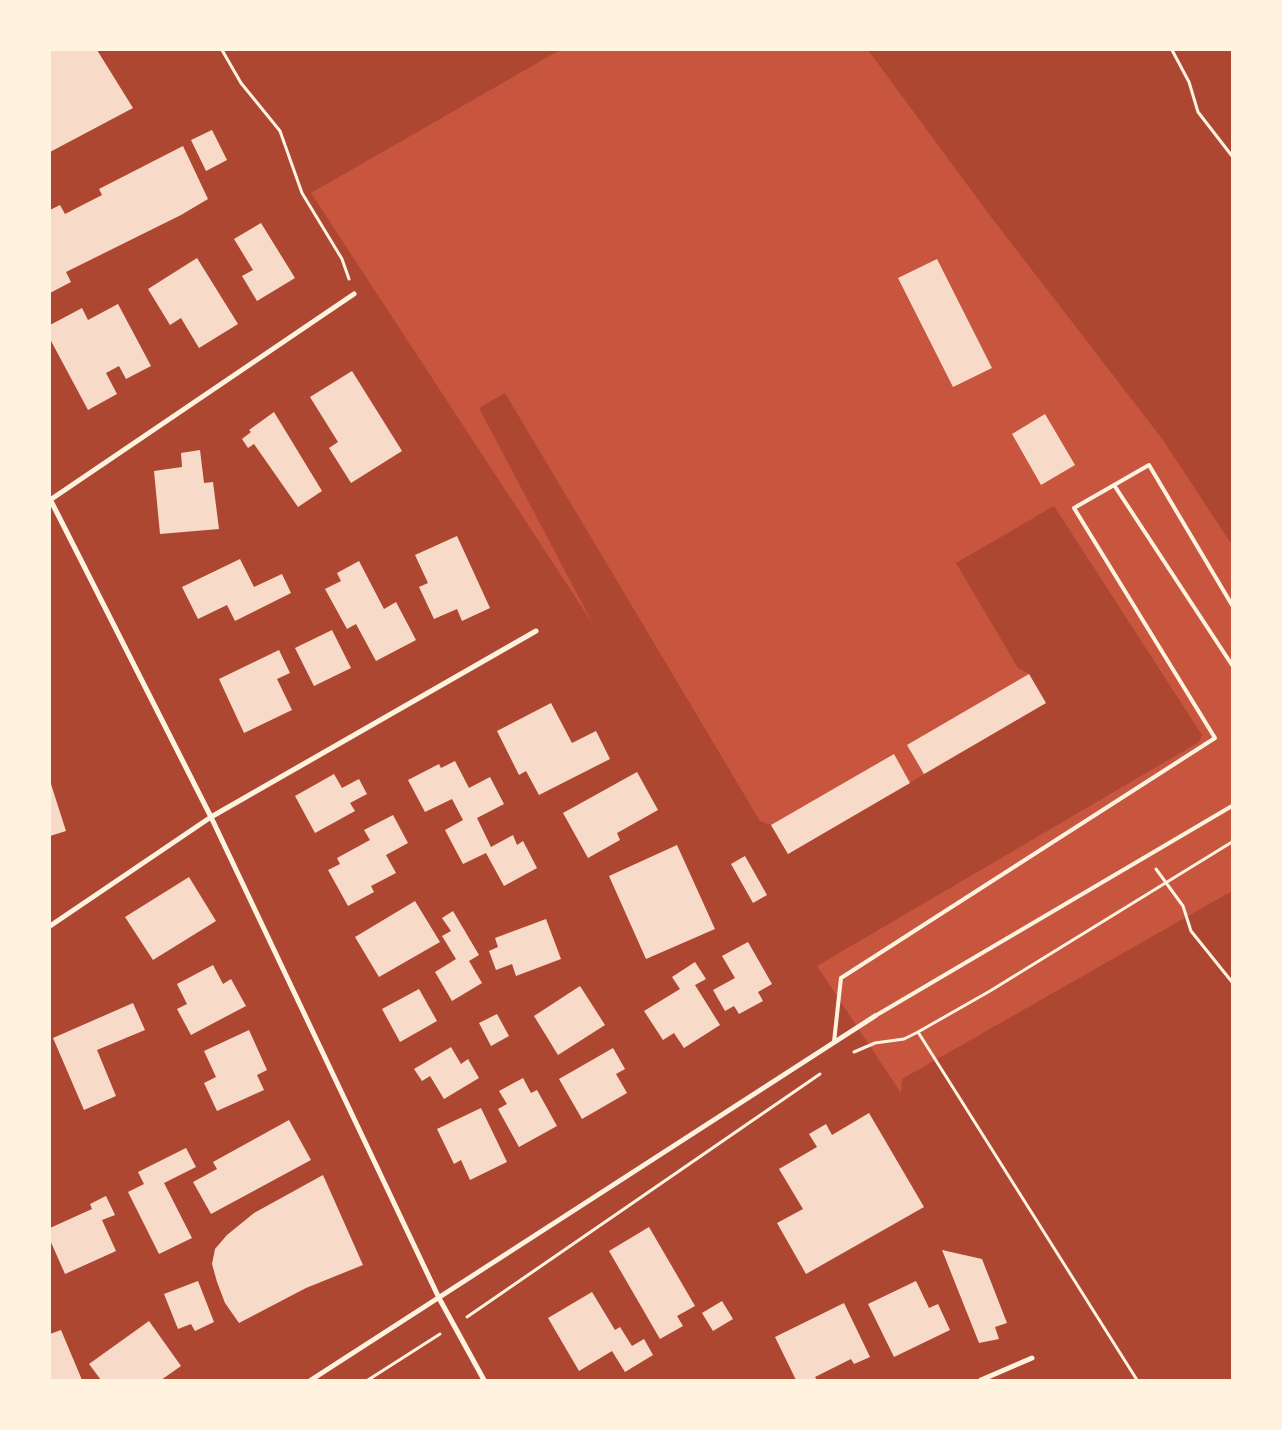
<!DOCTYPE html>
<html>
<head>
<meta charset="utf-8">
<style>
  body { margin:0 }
  #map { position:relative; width:1282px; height:1430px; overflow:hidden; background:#c8553d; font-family:"Asap Condensed",sans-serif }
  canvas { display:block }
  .frame { position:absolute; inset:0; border:51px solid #fff3e0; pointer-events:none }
</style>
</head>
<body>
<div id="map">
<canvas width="1282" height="1430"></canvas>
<div class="frame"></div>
</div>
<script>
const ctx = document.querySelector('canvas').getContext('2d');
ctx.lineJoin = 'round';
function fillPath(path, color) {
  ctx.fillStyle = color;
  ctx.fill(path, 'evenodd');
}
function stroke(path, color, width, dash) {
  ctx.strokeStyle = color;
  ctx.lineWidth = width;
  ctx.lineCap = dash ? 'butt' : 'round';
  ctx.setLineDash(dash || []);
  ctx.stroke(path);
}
const green = new Path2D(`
  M50 50H560L311 193 593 624 479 408 505 393 760 821 771 825 788 854 1046 703 1029 674 1018 668 956 563 1054 506 1202 735 1199 742 817 966 901 1093 902 1079 1232 891V1380H50Z
  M868 50H1232V545L1163 440 988 213Z`);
const building = new Path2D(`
  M50 50H97L133 108 50 152Z
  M212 130 227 160 206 171 191 140Z
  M183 146 208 199 181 215 66 272 71 282 50 293V210L60 205 65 214 102 195 99 189Z
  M261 223 295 278 257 301 242 276 253 270 234 239Z
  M197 258 238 324 199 348 181 318 170 325 148 289Z
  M937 259 992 368 953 387 898 278Z
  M118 304 151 366 126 379 119 366 106 373 117 394 88 410 50 339V325L82 308 88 320Z
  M352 371 402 451 351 483 329 448 338 442 310 397Z
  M274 412 322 491 298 507 254 444 248 448 242 439 251 432 249 430Z
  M1045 414 1075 465 1041 485 1012 434Z
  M200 450 204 483 213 482 219 529 160 534 154 471 182 467 181 453Z
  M457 536 490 608 462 621 457 609 434 619 419 587 428 583 415 555Z
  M240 559 254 587 282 574 291 593 235 621 227 605 198 619 182 587Z
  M359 561 384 609 396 602 416 640 376 661 356 624 347 629 325 589 341 581 337 573Z
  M332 630 351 668 314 686 295 648Z
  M279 650 290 673 277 679 292 710 244 733 219 679Z
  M1029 674 1046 703 924 774 907 745Z
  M551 703 572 743 596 731 610 759 539 795 526 771 519 775 497 731Z
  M894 754 910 783 788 854 771 825Z
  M455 761 469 788 490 777 504 804 477 818 491 847 513 835 517 845 523 841 537 868 504 886 486 853 463 864 445 830 463 820 452 799 425 812 408 780 439 764 441 768Z
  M637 772 658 810 617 833 620 840 588 858 563 813Z
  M334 774 342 788 359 779 367 794 350 803 355 811 315 833 295 796Z
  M50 781 66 831 50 836Z
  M393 815 408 843 386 855 396 873 371 886 374 892 348 906 328 870 340 864 337 858 370 840 364 830Z
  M677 845 715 929 646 959 609 876Z
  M745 856 767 895 753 903 731 864Z
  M189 877 216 921 153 960 125 917Z
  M415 901 440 942 379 977 355 937Z
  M453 911 479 955 469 961 482 983 452 1001 435 972 456 959 442 936 451 931 442 918Z
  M546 919 561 959 516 976 512 964 496 970 489 951 498 947 495 938Z
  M748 942 772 984 758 992 763 1001 739 1014 734 1006 725 1011 713 990 735 978 722 956Z
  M695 962 706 979 695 985 720 1025 684 1048 674 1033 663 1040 644 1011 680 989 672 977Z
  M213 965 223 984 231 979 246 1006 191 1035 177 1009 187 1004 177 984Z
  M580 986 605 1025 558 1055 534 1016Z
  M419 989 437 1021 400 1042 382 1009Z
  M133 1003 145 1030 97 1050 116 1096 84 1110 53 1038Z
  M497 1014 509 1036 491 1046 479 1023Z
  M249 1030 267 1070 257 1075 264 1090 217 1111 204 1083 216 1077 204 1051Z
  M451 1047 461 1064 468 1059 479 1078 444 1099 430 1076 422 1081 414 1069Z
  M613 1048 625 1069 616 1074 627 1093 582 1119 559 1079Z
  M523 1078 531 1093 537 1090 557 1126 519 1147 498 1109 507 1104 499 1091Z
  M481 1108 507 1162 470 1180 461 1160 454 1164 437 1129Z
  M869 1113 924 1207 806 1274 777 1223 803 1209 779 1169 817 1147 809 1134 826 1124 832 1135Z
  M289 1120 311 1160 211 1214 193 1182 217 1169 213 1162Z
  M186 1148 196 1167 164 1183 192 1238 159 1254 128 1192 144 1184 138 1172Z
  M323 1175 363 1265 306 1288 239 1323 225 1303 217 1282 212 1264 215 1249 227 1235 254 1213Z
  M106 1196 115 1215 102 1220 116 1251 65 1274 50 1240V1228L92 1209 90 1204Z
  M649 1227 695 1306 677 1316 683 1326 660 1339 609 1251Z
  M942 1250 982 1259 1007 1323 995 1327 999 1339 979 1343Z
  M198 1281 214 1322 195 1331 191 1324 178 1329 164 1294Z
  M916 1281 929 1308 938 1304 950 1330 894 1357 868 1304Z
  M592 1292 615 1330 620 1327 632 1346 644 1339 653 1355 625 1372 612 1351 579 1371 548 1318Z
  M722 1301 733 1319 713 1331 702 1313Z
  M844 1303 870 1357 854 1364 851 1359 815 1377 817 1380H796L775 1337Z
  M149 1321 181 1366 161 1380H101L89 1364Z
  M61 1330 82 1380H50V1334Z`);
const path = new Path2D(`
  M222 50 241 83 280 131 302 193 342 259 349 279
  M1172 50 1189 82 1198 112 1232 156
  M1156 869 1183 906 1191 931 1232 982
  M918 1032 1137 1380
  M854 1052 875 1043 904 1039 918 1032 990 991 1232 842
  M467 1317 820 1074
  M368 1380 440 1334`);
const service = new Path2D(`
  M1114 485 1232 665
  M875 1016 1232 806
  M834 1042 841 978 1215 738 1074 508 1149 465 1232 605`);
const minor = new Path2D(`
  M50 499 211 817 439 1298 484 1380
  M50 500 354 294
  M50 926 211 817 536 631
  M311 1380 875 1016
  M981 1380 1032 1358`);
fillPath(green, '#ae4732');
fillPath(building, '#f7dbc8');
stroke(path, '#fff3e0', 3);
stroke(service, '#fff3e0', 4);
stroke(minor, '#fff3e0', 5);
</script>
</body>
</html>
